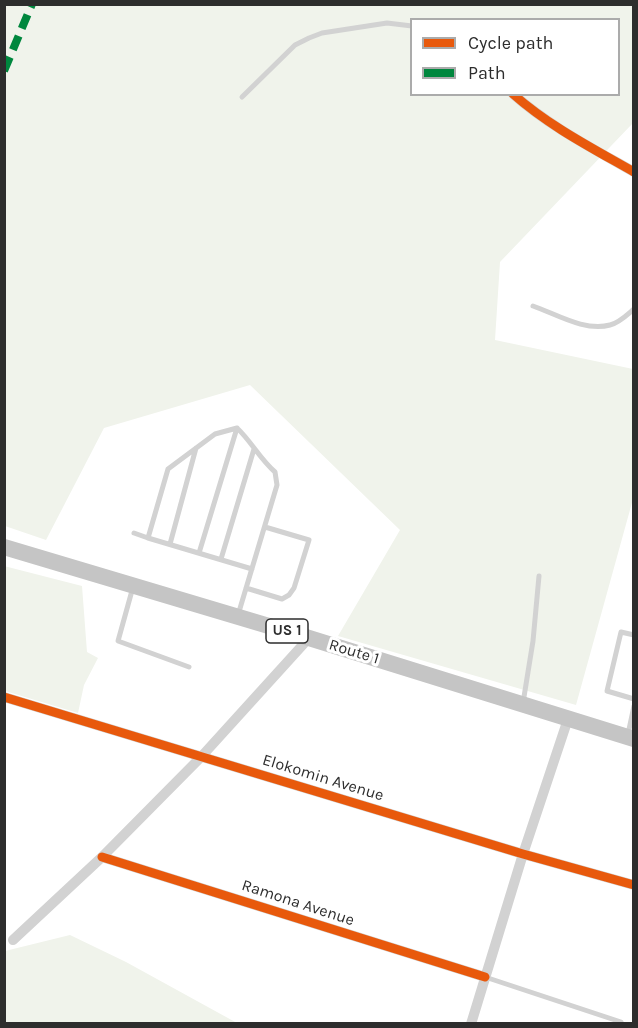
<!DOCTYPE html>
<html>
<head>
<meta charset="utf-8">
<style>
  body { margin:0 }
  #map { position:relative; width:638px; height:1028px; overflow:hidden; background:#fff; font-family:Karla,sans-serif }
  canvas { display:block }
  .frame { position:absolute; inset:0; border:6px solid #2d2d2d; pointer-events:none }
  .legend { position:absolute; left:410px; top:18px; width:210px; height:78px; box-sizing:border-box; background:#fff; border:2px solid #ababab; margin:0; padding:8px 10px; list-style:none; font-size:18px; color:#2d2d2d }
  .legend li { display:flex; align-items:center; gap:12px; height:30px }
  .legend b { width:30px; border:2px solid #ababab }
</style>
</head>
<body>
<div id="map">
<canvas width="638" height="1028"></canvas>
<div class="frame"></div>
<ul class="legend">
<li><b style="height:8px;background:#e8590c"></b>Cycle path</li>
<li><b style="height:8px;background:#00873e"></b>Path</li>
</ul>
</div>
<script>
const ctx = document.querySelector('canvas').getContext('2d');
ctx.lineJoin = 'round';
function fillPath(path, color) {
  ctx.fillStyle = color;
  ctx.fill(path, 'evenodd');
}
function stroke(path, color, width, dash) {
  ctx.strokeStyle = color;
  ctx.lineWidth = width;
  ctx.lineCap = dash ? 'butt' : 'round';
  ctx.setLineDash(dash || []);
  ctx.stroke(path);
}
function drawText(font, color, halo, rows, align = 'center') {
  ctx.font = font + ' Karla,sans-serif';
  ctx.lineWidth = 6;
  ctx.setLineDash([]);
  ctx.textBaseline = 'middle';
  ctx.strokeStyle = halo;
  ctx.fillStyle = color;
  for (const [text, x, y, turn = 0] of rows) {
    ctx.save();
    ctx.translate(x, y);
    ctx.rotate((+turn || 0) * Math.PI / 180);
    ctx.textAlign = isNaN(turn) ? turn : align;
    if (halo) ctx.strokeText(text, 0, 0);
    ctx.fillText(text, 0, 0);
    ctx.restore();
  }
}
const green = new Path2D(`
  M5 5H633V123L500 262 495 340 633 369V499L576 705 338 636 400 530 250 385 104 428 46 540 5 526ZM412 20H618V94H412Z
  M4 566 82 586 87 652 98 658 84 685 78 713 5 691Z
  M70 935 126 962 237 1023H5V951Z`);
const lane = new Path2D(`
  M242 97 295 45 309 38 322 33 387 23 412 26
  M533 306C556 314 585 332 610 325 619 323 627 315 634 309
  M134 533 148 538
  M170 544 196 448
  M199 553 237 428
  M221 559 254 449
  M133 587 118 641 189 667
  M246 588 282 599 289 595 294 588 309 540 265 527
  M238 615 277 485 275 472C260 459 251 441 237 428L215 434 168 469 148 538 252 569
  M634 635 621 632 607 691 634 699
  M523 703 533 641 539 576
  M628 734 634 706
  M485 977 621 1022`);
const street = new Path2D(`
  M513 94C549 126 592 148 634 172
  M4 697 523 854 634 885
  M102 857 485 977
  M13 940 102 857 201 757 309 638
  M471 1024 523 854 568 719`);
const primary = new Path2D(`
  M4 547 309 638 634 739`);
const quiet = new Path2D(`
  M4 71 32 4`);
const cycleway = new Path2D(`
  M513 94C549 126 592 148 634 172
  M4 697 523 854 634 885
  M102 857 485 977`);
const shields = [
  [287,631,42]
];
const shieldNames = [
  ["US 1",287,631]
];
const streetNames = [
  ["Route 1",354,652,17],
  ["Elokomin Avenue",323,778,17],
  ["Ramona Avenue",298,903,18]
];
fillPath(green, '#f0f3eb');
stroke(lane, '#d2d2d2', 5);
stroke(street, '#d2d2d2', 10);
stroke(primary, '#c5c5c5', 16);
stroke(quiet, '#00873e', 8, [15, 8]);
stroke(cycleway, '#e8590c', 9);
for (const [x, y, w] of shields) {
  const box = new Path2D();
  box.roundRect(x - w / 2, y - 12, w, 24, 4.5);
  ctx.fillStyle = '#fff';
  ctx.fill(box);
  stroke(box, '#2d2d2d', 1.5);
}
drawText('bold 15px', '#2d2d2d', null, shieldNames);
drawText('16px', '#2d2d2d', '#fff', streetNames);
</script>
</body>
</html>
